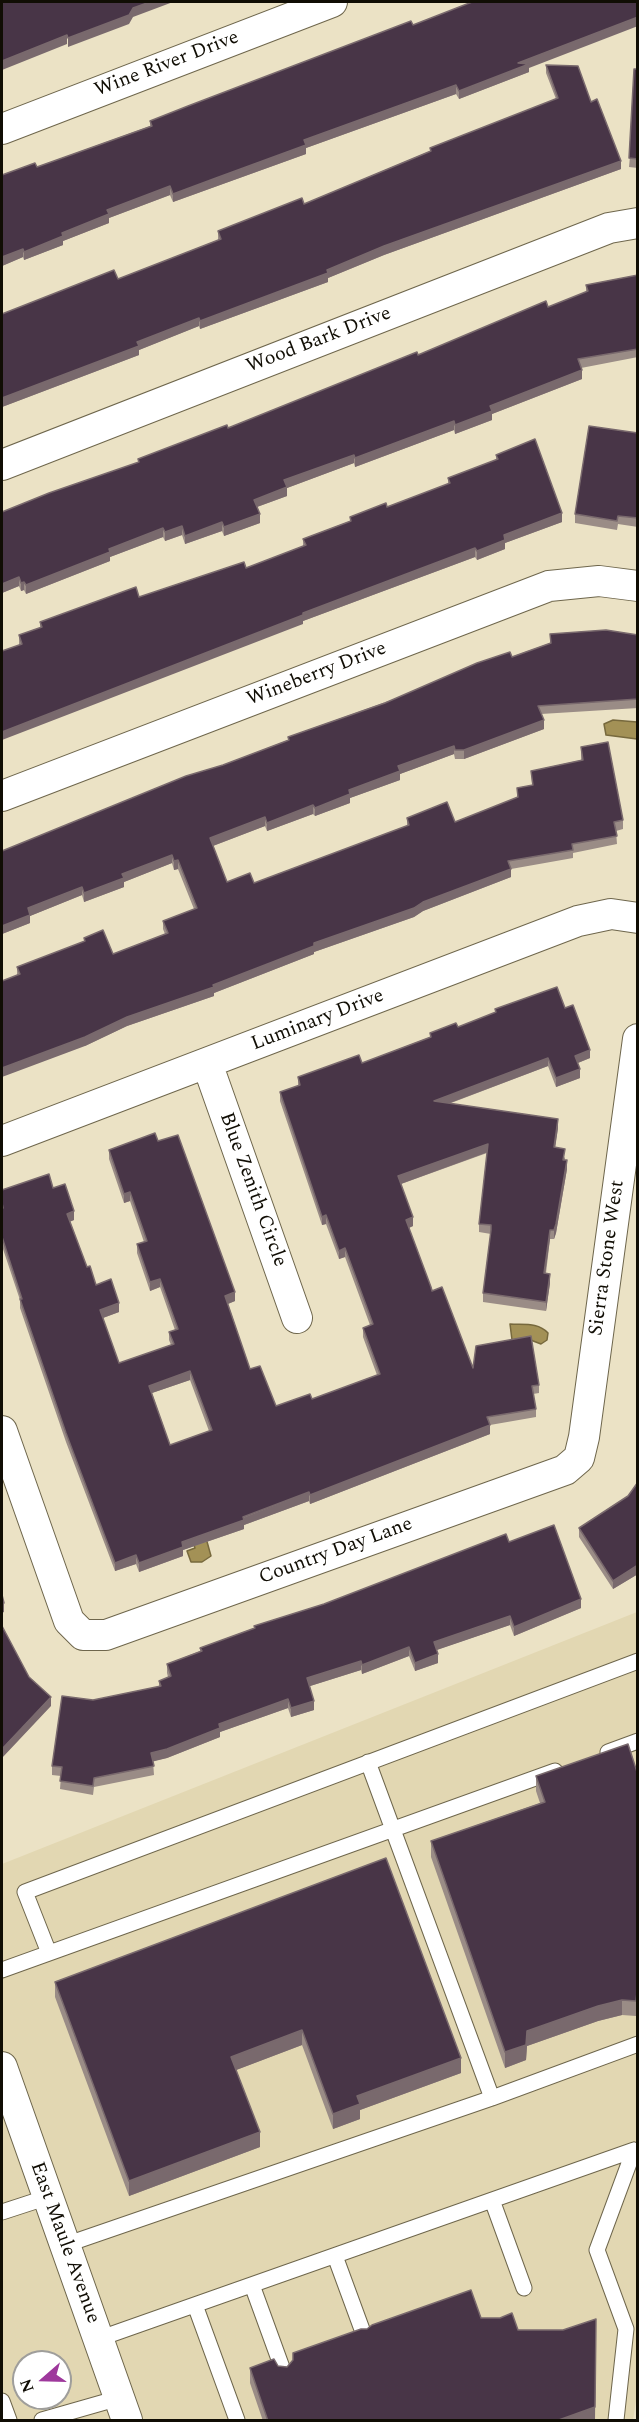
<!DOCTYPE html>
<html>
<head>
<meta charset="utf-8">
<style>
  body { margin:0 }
  #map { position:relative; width:639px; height:2422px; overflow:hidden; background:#ebe2c5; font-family:Spectral,serif }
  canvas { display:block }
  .frame { position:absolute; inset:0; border:3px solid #100d04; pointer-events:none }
  .north { position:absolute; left:12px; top:2350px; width:60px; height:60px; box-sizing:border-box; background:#fff; border:2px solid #9f9e9b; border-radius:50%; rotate:250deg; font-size:16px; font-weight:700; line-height:24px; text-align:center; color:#100d04 }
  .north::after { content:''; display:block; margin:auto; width:21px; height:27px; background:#9e389c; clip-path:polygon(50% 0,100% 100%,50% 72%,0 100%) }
</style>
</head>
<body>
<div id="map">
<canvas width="639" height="2422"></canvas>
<div class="frame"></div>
<div class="north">N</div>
</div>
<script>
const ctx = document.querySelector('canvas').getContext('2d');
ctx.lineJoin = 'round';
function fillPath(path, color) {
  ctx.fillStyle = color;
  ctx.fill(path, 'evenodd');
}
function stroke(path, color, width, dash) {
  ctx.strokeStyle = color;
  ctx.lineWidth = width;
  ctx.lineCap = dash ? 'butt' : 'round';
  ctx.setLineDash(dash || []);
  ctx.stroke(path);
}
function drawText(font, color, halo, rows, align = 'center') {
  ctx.font = font + ' Spectral,serif';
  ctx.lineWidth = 6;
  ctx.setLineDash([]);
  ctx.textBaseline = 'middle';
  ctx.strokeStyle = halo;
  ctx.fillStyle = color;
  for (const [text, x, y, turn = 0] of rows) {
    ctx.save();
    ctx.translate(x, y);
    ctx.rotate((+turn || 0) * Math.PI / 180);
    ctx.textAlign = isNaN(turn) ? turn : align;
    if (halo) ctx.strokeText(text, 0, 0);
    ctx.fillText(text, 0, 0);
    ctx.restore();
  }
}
const built = new Path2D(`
  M637 1612 638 2388 633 2420H2V1864ZM24 2362H60V2398H24Z`);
const water = new Path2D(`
  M613 720 637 722V739L606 735 604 724Z
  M510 1324C524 1325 538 1322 548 1333L547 1340 541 1344 528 1339 512 1340Z
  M187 1524 206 1538 211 1556 202 1562H191L187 1551 195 1548Z`);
const service = new Path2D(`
  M608 1752 638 1741
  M368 1762 492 2098 638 2044
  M49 1953 25 1892 638 1661
  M2 1970 555 1771
  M492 2200 524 2288
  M2 2212 48 2197
  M65 2245 492 2098
  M335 2256 364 2335
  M252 2285 284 2373
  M195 2305 237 2420
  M98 2339 634 2150
  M2 2401 9 2420
  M42 2420 119 2398
  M616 2420 626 2329 597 2250 634 2150`);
const minor = new Path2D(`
  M2 129 332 2
  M2 465 609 228 638 223
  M2 796 549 586 599 581 638 586
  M207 1063 297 1318
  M2 1141 578 921 611 914 638 918
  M2 1431 69 1621 83 1635H106L565 1470 579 1458 584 1437 638 1039
  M2 2067 127 2420`);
const wall = new Path2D(`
  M413 25 529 68V72L459 99 456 94 306 148V154L173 202 170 195 109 218V223L63 241V245L24 260 23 257 2 266V175L37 167 150 126V121Z
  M546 65 591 102 621 169 384 255 328 278V282L200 329 199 326 139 350V355L2 407V314L118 279 218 240V231L304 204 430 151V148L556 99 546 73Z
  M638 69V168L629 167Z
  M638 275V357L581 368 582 379 492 414V420L455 434 454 430 355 467 354 463 287 488V496L257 507 260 523 224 536 222 531 185 544 182 535 165 541 163 537 110 557V561L26 594 24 590 21 591 19 586 2 593 138 462V459L228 428 418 355 548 307 586 292V285Z
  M638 433V527L618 524 617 530 575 523V514Z
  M496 455 562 522 505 543V549L477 560 475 557 303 621V624L19 645V635L40 628V622L139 597 246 568 303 546V539L350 521V517L387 507 448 484V478L496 460Z
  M550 634 638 635V708L541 714 544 729 464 759H455L454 754 400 774V780L350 798V803L315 816 313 814 267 831 265 826 213 846 227 882 254 883 407 826V818L455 822 517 798V788L532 785 531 771 581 760V747L623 820V829L616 831 617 844 573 853V858L511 869V877L423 911 414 917 314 952V954L214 993V996L127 1026 85 1046 17 975V967L84 942V938L113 954 165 934 163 929V921L194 909 178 869 174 870 172 863 124 882V887L84 902 82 895 30 916V923L2 934 223 765 288 740V737L550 643Z
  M565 1008 590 1058 578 1063 580 1078 556 1087 548 1066 451 1103 558 1128 555 1147 565 1158V1160L567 1169 556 1233 554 1239H550L546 1273 550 1283 546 1311 483 1302V1293L491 1234 479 1232V1224L487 1153 401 1184 413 1226 409 1228 431 1287 473 1368 539 1385V1393L533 1394 536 1409V1417L490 1425V1434L310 1504 309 1501 244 1525V1529L183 1550V1556L139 1572 136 1564 115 1571 66 1442 20 1308V1300L2 1246V1190L53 1188 74 1220 70 1221 87 1267 96 1285 119 1312 103 1318 119 1363 171 1345 169 1340V1332L175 1330 160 1287 150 1291 137 1253V1244L144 1242 130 1201 124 1203 109 1159V1150L158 1141 235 1301 228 1304 250 1369 276 1406 312 1399 377 1375 363 1337V1328L370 1325 345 1257 339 1259 326 1224 322 1225 280 1101V1092L298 1086V1077L362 1063 430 1037V1033L458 1027 495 1013V1009ZM190 1380 209 1431 170 1445 152 1393Z
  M638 1482V1574L613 1589 579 1537V1528L628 1496Z
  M509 1542 581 1608 514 1636 510 1625 436 1650 438 1663 415 1671 409 1656 362 1674 361 1670 310 1686 314 1710 291 1717 288 1708 220 1732V1737L167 1758 153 1761 154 1775 94 1787 93 1795 60 1789 61 1776 52 1775V1766L93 1700 159 1687V1681L168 1677 167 1673V1664L200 1651V1648L254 1628V1626L324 1604Z
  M638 1775V2007H637L636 2016 622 2015 598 2021 527 2046 526 2060 505 2068 431 1857V1841L540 1803 536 1791V1776Z
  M386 1858 461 2073 360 2110V2119L333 2129 302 2045 236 2070 260 2147 129 2196 55 1997V1982Z
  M481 2318 518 2330 595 2421H263L250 2383V2368L287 2367 293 2361V2353L367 2329Z`);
const shadedWall = new Path2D(`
  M150 2H173L133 17 129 24 68 47V38L133 8Z
  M638 17V26L529 68V72L459 99V91L518 63Z
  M67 35V44L2 70V61Z
  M456 85V94L306 148V154L173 202V194L304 140Z
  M621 161V169L384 255 328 278V282L200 329V321L384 246Z
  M170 186V195L109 218V223L63 241V245L24 260V252L107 210Z
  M23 249V257L2 266V257Z
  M199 318V326L139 350V355L2 407V398L137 342Z
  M582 370V379L492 414V420L455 434V425L490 406Z
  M454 421V430L355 467V458Z
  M354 455V463L287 488V496L254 508V500L284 480Z
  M562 513V522L505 543V549L477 560V551L504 535Z
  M260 514V523L224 536V527Z
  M222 522V531L185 544V536Z
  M182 526V535L165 541V532Z
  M163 528V537L110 557V561L26 594V585L109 549Z
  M475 548V557L303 621V624L2 740V732L303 613Z
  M19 577V586L2 593V584Z
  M24 582V590L21 591V583Z
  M544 720V729L464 759V750Z
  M454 746V754L400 774V780L350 798V803L315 816V808L349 790 398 766Z
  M313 805V814L267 831V823Z
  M265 817V826L210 847V838Z
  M172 855V863L124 882V887L84 902V893L122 874Z
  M178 860V869L174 870V861Z
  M511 869V877L423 911 414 917 314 952V954L214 993V996L127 1026 85 1046 2 1077V1068L127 1017 213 985 314 943Z
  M82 887V895L30 916V923L2 934V926L28 908Z
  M590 1050V1058L575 1064V1056Z
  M548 1058V1066L434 1109V1101Z
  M580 1069V1078L556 1087V1078Z
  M558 1119V1128L554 1156V1147Z
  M488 1144V1152L398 1185V1176Z
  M567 1160V1169L556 1233 554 1239V1230Z
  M130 1192V1201L124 1203V1194Z
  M74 1211V1220L67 1223V1214Z
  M326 1215V1224L322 1225V1217Z
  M413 1217V1226L406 1229V1220Z
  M550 1230V1239L544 1282V1273Z
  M345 1248V1257L339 1259V1251Z
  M550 1274V1283L546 1311V1302Z
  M160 1279V1287L150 1291V1282Z
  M235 1292V1301L225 1305V1296Z
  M119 1303V1312L100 1319V1310Z
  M190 1371V1380L149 1394V1386Z
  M490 1425V1434L310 1504V1495Z
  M309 1492V1501L244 1525V1529L183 1550V1556L139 1572V1563L182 1542Z
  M136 1555V1564L115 1571V1563Z
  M638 1565V1574L613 1589V1581Z
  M581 1599V1608L514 1636V1627Z
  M4 1603V1612L2 1613V1604Z
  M510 1616V1625L434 1651V1642Z
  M409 1647V1656L362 1674V1665Z
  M438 1654V1663L415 1671V1663Z
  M361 1661V1670L307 1687V1678Z
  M51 1697V1706L2 1758V1749Z
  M288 1699V1708L220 1732V1737L167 1758 151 1762V1753L219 1724Z
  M314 1701V1710L291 1717V1708Z
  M638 1991V2007H637L636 2016V2001L637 1992Z
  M622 2000V2015L598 2021 527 2046 526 2060 505 2068V2052L527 2031 598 2006Z
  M302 2030V2045L231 2072V2057Z
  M461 2058V2073L360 2110V2119L333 2129V2114L357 2096Z
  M260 2132V2147L129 2196V2181Z
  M596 2319 595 2421H556Z`);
const building = new Path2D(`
  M2 2H150L133 8 129 15 68 38 67 35 2 61Z
  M472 2H638V17L518 63 529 64 459 91 456 85 304 140 306 145 216 178 173 194 170 186 107 210 109 214 62 233 63 236 24 252 23 249 2 257V175L35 163 37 167 152 126 150 121 188 106 411 21 413 25Z
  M546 65 578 66 591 102 597 99 621 161 384 246 327 270 328 273 200 321 199 318 137 342 139 346 2 398V314L114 270 118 279 221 239 218 231 302 198 304 204 431 151 430 148 558 98Z
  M634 69H638V159L629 158Z
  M638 275V349L578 359 582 370 490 406 492 411 455 425 454 421 355 458 354 455 284 480 287 487 254 500 260 514 224 527 222 522 185 536 182 526 165 532 163 528 109 549 110 552 26 585 24 582 21 583 19 577 2 584V512L49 493 139 462 138 459 227 425 228 428 417 352 418 355 546 301 548 307 588 291 586 285Z
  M589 426 638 433V518L618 516 617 521 575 514Z
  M535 439 562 513 504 535 505 540 477 551 475 548 303 613V615L2 732V651L22 644 19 635 42 627 40 622 136 587 139 597 244 562 246 568 306 545 303 539 351 521 350 517 386 503 387 507 450 483 448 478 498 459 496 455Z
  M606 630 638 635V699L538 706 544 720 464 750H455L454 746 398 766 400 771 349 790 350 794 315 808 313 805 267 823 265 817 210 838 227 882 250 873 254 883 409 825 407 818 447 802 455 822 518 797 517 788 533 785 531 771 583 760 581 747 608 742 623 820 614 822 617 836 572 844 573 850 508 861 511 869 423 902 414 908 314 943V946L213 985 214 987 127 1017 85 1037 2 1068V981L20 974 17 967 85 941 84 938 103 930 113 954 168 933 163 921 197 908 178 860 174 861 172 855 122 874 124 878 84 893 82 887 28 908 30 915 2 926V851L186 776 223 765 289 740 288 737 385 703 477 663 510 652 512 657 551 643 550 634Z
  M557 987 565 1008 573 1005 590 1050 575 1056 580 1069 556 1078 548 1058 434 1101 558 1119 554 1147 565 1149 563 1160H567L556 1224 554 1230H550L544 1273 550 1274 546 1302 483 1293 491 1230V1225L479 1224 488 1144 398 1176 413 1217 406 1220 431 1287 432 1291 442 1287 473 1368 476 1346 531 1336 539 1385 532 1386 536 1409 487 1417 490 1425 310 1495 309 1492 243 1517 244 1520 182 1542 183 1547 139 1563 136 1555 115 1563 66 1433 20 1299H22L2 1237V1209L3 1208 2 1203V1190L49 1174 53 1188 65 1184 74 1211 67 1214 87 1267 90 1266 96 1285 111 1279 119 1303 100 1310 119 1363 174 1344 169 1332 178 1329 160 1279 150 1282 137 1244 147 1241 130 1192 124 1194 109 1150 155 1133 158 1141 178 1135 235 1292 225 1296 250 1369 260 1366 276 1406 310 1394 312 1399 380 1374 363 1328 373 1324 345 1248 339 1251 326 1215 322 1217 280 1092 300 1085 298 1077 359 1055 362 1063 431 1037 430 1033 456 1023 458 1027 496 1012 495 1009ZM190 1371 212 1430 170 1445 149 1386Z
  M638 1482V1565L613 1581 579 1528 628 1496Z
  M554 1525 581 1599 514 1627 510 1616 434 1642 438 1654 415 1663 409 1647 362 1665 361 1661 307 1678 314 1701 291 1708 288 1699 219 1724 220 1728 167 1749 151 1753 154 1766 94 1778 93 1786 60 1781 62 1767 52 1766 62 1696 93 1700 161 1686 159 1681 171 1676 167 1664 202 1651 200 1648 255 1628 254 1626 324 1604 506 1534 509 1542Z
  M2 1595 4 1603 2 1604Z
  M2 1626 29 1677 51 1697 2 1749Z
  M628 1744 638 1775V1991L637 1992 636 2001 622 2000 598 2006 527 2031 526 2045 505 2052 431 1841 545 1802 536 1776Z
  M386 1858 461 2058 357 2096 360 2104 333 2114 302 2030 231 2057 260 2132 129 2181 55 1982Z
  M471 2290 481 2318H500L512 2313 518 2330H563L596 2319 595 2407 556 2421H268L250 2368 274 2359 278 2366 287 2367 293 2360V2353L361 2329H367L372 2325Z`);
const streetNames = [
  ["Wine River Drive",167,65,-21],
  ["Wood Bark Drive",319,341,-21],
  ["Wineberry Drive",317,675,-21],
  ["Luminary Drive",318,1021,-21],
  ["Blue Zenith Circle",252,1190,70],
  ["Sierra Stone West",608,1258,-82],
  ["Country Day Lane",336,1552,-20],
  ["East Maule Avenue",64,2243,70]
];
fillPath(built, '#e2d7b2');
fillPath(water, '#a39156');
stroke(water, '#77693d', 1.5);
stroke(service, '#6e664c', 17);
stroke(minor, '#6e664c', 32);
stroke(service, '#fff', 15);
stroke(minor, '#fff', 30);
fillPath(wall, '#9a8c86');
fillPath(shadedWall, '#79696d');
fillPath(building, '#483547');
stroke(building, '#79696d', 1.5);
drawText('20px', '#100d04', '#fff', streetNames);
</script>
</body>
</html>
